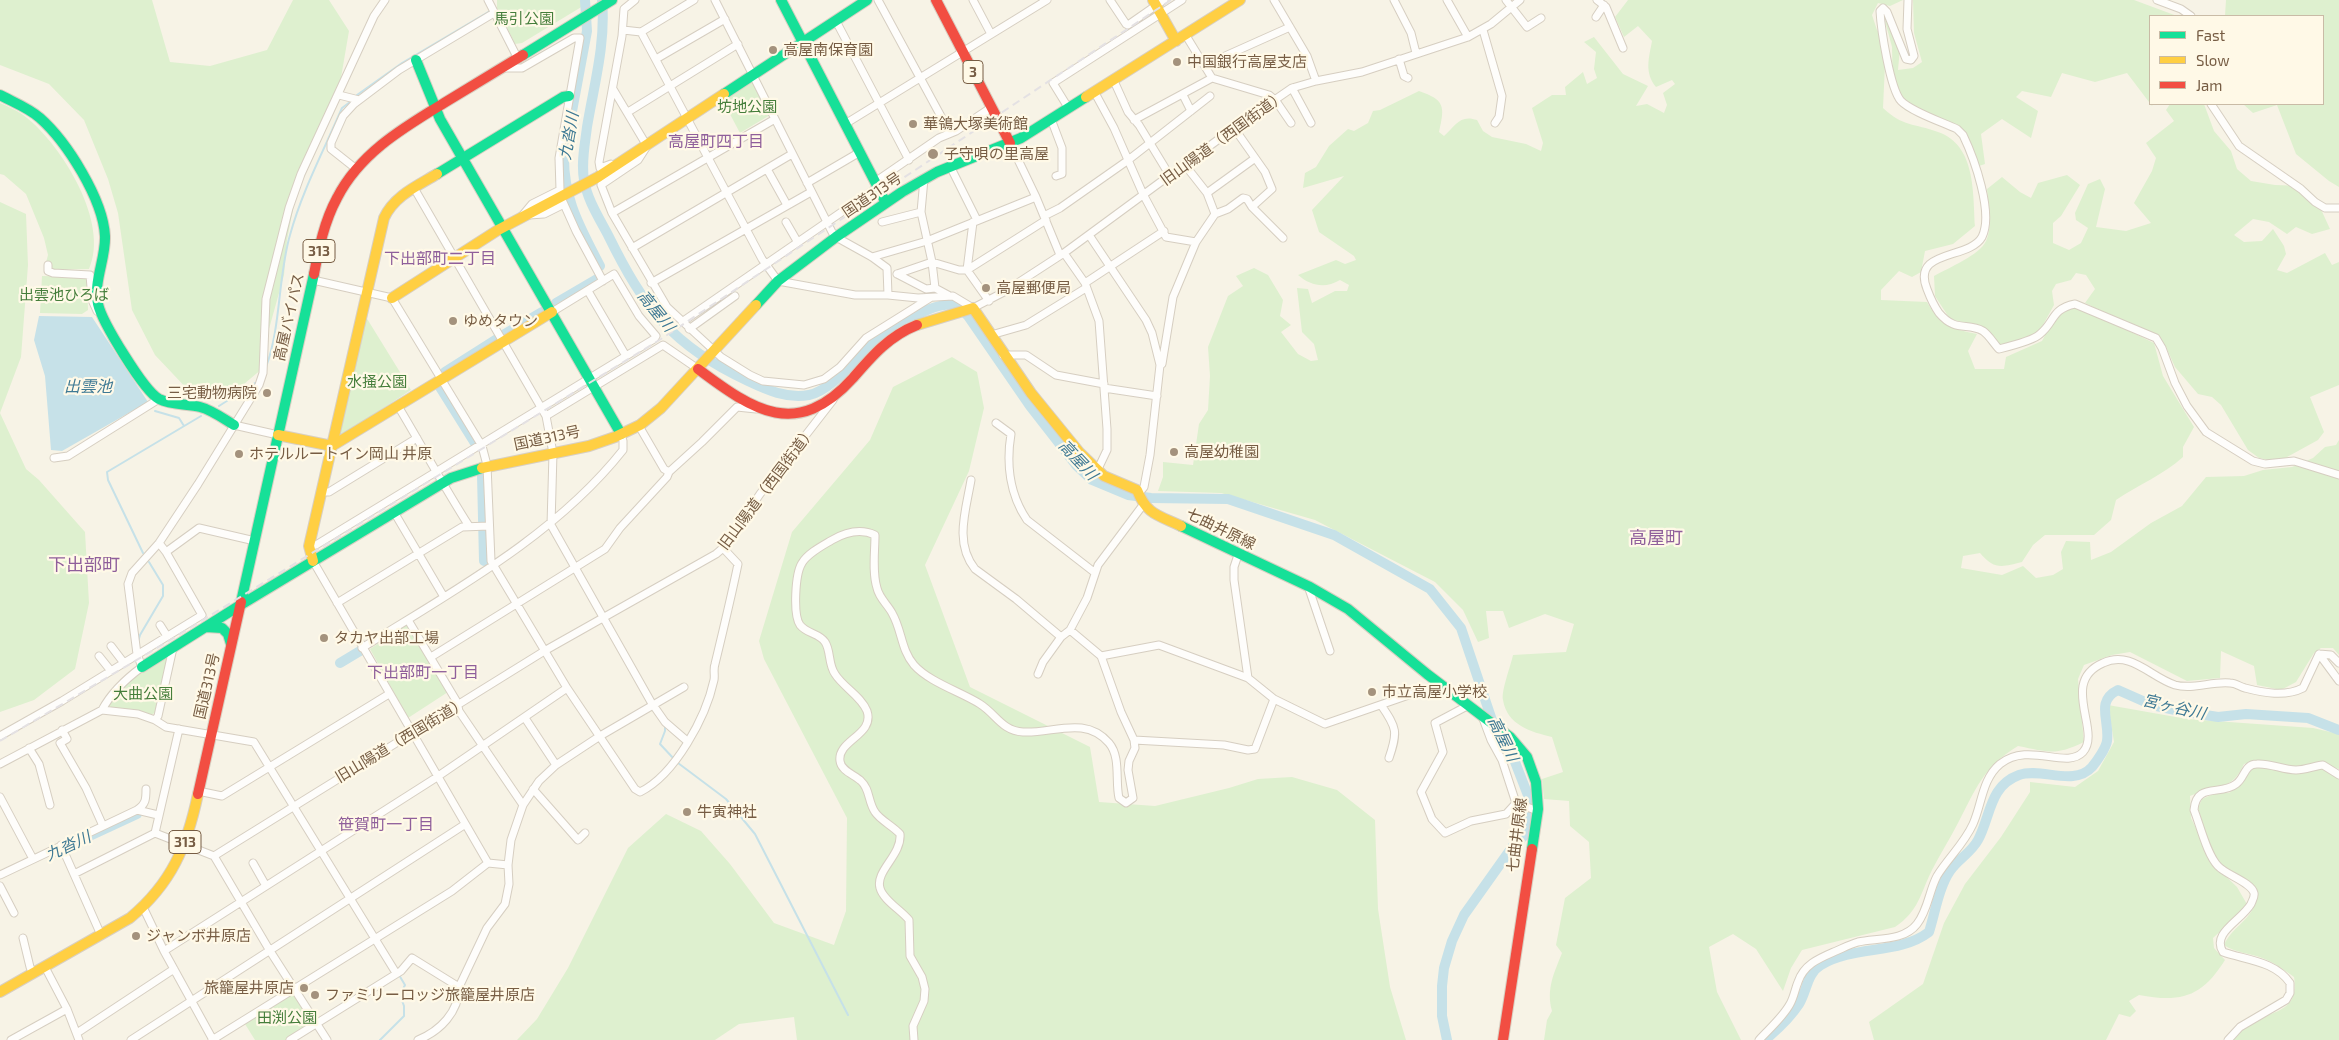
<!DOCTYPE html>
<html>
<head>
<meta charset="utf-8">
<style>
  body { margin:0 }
  #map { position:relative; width:2339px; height:1040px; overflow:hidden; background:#f7f3e6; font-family:"Exo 2",sans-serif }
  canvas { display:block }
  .legend { position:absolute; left:2149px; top:15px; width:175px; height:90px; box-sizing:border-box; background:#fff9e7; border:1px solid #c9bba6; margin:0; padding:6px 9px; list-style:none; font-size:15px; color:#775d44 }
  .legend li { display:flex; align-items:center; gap:10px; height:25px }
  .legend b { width:25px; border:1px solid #c9bba6 }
</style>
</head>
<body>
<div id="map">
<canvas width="2339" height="1040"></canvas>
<ul class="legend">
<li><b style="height:6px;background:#16e098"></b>Fast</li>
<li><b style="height:6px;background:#ffcf43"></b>Slow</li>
<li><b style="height:6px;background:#f24e42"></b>Jam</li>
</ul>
</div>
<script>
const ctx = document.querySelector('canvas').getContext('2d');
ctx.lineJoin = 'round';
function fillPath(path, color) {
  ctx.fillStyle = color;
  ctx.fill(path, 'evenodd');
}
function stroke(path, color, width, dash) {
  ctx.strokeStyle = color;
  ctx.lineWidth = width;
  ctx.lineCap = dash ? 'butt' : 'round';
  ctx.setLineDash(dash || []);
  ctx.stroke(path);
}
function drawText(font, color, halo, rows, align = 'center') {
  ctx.font = font + ' "Exo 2","Noto Sans JP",sans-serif';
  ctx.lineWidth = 4.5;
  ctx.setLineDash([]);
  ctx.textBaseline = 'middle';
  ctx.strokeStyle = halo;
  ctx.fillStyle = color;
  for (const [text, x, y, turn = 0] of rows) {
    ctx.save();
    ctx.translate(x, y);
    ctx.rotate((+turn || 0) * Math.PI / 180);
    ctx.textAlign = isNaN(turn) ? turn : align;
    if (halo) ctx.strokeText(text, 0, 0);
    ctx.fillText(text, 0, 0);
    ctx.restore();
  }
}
const green = new Path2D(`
  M0 0H152L170 62 210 66 267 50 293 0H329L349 31 338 95 300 174 287 240 284 275 269 329 263 368 231 395 190 392 155 355 132 310 118 213 108 179 84 120 49 84 0 65Z
  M497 0H583V6L522 43 515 44 497 8Z
  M1628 0H1903L1890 6 1878 3 1872 15 1877 30 1886 43 1883 108C1903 127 1914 123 1938 132 1976 145 1973 193 1975 226L1953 244 1925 251 1921 272 1912 277 1899 271 1881 290V300L1927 302C1940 326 1953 329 1977 334L1968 351 1975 369H2004L2006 357 2042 341 2052 322 2064 309 2077 306 2154 343 2163 376 2194 427 2183 447V457C2163 475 2138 485 2116 500L2111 520 2094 535H2045L2033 545 2022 562C2002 567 1994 570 1980 553L1963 556 1961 568 2002 575 2023 566 2036 578 2053 575 2063 569 2061 552 2066 541 2090 542 2091 560 2111 552 2151 523 2182 506 2206 477 2244 476 2263 470 2292 467 2313 458 2325 447 2336 445 2339 440V655L2333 648H2321L2314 653 2296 682 2281 690 2257 685 2254 666 2221 651 2220 678 2187 681 2130 652 2112 655 2084 665 2078 679 2084 742C2055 756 2049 752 2018 746 1983 767 1976 789 1958 823 1950 839 1940 854 1932 870 1920 894 1919 911 1895 927L1802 950 1791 968 1783 991 1756 949 1733 934 1709 947 1717 992 1741 1040H1544L1547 1020 1552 1011C1546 989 1554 973 1562 953L1556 945 1565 898 1591 878 1589 842 1570 826 1569 801 1544 799 1542 779 1563 772 1552 737C1531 732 1507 725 1503 700 1501 691 1511 665 1513 655L1566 652 1574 624 1545 614 1509 628 1503 611H1486L1489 638 1478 642 1463 610 1435 582 1315 520 1221 493 1158 491 1163 477V462L1193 465 1199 424 1208 410 1210 376 1208 347 1228 296 1243 286 1236 276 1254 268 1268 275 1283 300 1280 316 1291 325 1281 332 1298 354 1311 361 1318 360 1314 344 1302 332 1297 288 1308 289 1312 303 1335 291H1347L1349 285 1340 280C1325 289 1311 286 1298 275L1336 260 1345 264 1356 260 1354 256 1319 232 1312 210 1344 176 1303 188 1305 173 1316 167 1329 146 1348 129 1354 131 1368 123 1373 111 1380 110 1419 91C1445 100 1445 106 1439 132L1444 136C1455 126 1460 114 1477 120L1483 131 1492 137 1526 144 1541 151 1543 143 1532 108 1552 95H1566L1565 87 1583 72 1587 84 1597 78 1594 69 1596 52 1584 42 1594 37 1623 74 1648 86 1636 106 1647 104 1664 113 1667 105 1663 93 1675 84 1672 80 1656 87C1644 72 1649 58 1652 41L1638 26 1624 37 1615 17Z
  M1913 0H2134L2177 16H2150V104H2153L2152 106 2127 73 2095 82 2062 73 2051 97 2022 91 2016 97 2038 111 2031 138 2002 119 1981 134 1985 164 1979 166 1966 137 1956 125H1939L1905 110 1893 91 1892 47 1885 21 1889 22 1900 48 1898 70 1913 68 1922 62 1914 33Z
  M2226 0H2339V187L2329 181 2296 154 2277 105 2253 113 2243 104H2323V16H2225Z
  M753 82 770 115 740 133 723 101Z
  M0 103C9 107 19 111 27 118 62 146 110 223 89 269L44 270 48 255 44 238 26 194 4 175 0 174Z
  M2170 104H2204L2214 131 2231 151 2237 169 2251 181 2275 185 2303 186 2319 205 2330 229 2312 234 2296 227 2287 234 2269 222 2253 219 2234 235 2244 242 2262 241 2273 229 2284 246 2286 254 2277 270 2287 273 2325 253 2332 265 2339 262V385L2310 397 2324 432 2318 440 2278 462 2259 458 2248 450 2221 405 2212 397 2198 394 2175 367 2166 347 2157 337 2085 303 2095 289 2086 275 2076 273 2071 280 2056 284 2052 291 2054 305 2038 334 2000 346 1978 326 1950 319 1935 296 1934 276C1948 268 1980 255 1986 241 1993 227 1988 205 1987 189L2002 177 2020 192 2031 198 2038 183 2067 175 2080 185 2061 216 2053 223V243L2069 250 2081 243 2088 228 2076 220 2075 213 2088 184 2100 179 2105 189 2096 227 2126 231 2151 223 2134 203 2152 171 2156 158 2146 143 2174 121 2166 110Z
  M0 202 26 214 28 265 21 357 0 413 26 469 39 480 85 532 89 603 75 669 34 700 0 712Z
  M42 276 87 277 88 310 82 314 40 313Z
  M366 317 411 390 339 437Z
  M952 357 977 372 984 408 969 471 925 565 970 687 1090 747 1099 802 1155 806 1229 788 1258 779 1292 777 1337 790 1375 820 1378 909 1390 987 1406 1040H797L794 1017 739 1024 715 1040H517L537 1019 568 968 628 848 666 814 701 831 730 864 774 923 834 945 846 911 847 818 764 659 759 641 792 532 870 440 893 387Z
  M406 625 409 626 448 692 408 718 370 649Z
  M167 657 169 658 156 712 151 715 143 712 110 707 108 704 132 679Z
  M2108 705 2187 719 2313 728 2339 734V769L2321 763 2295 767 2255 761 2244 764C2232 792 2213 786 2190 796L2191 818 2214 865 2237 887 2248 906 2213 938 2214 948 2225 960C2202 997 2181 1003 2139 995L2129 1001 2136 1011 2130 1017 2119 1014 2106 1040H1874L1869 1022 1923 984 1944 923 1965 884 2001 837 2030 792V782L2075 787 2098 771 2114 742Z
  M2260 766 2320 768 2329 771 2339 779V1040H2232C2236 1035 2240 1029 2245 1026 2270 1010 2300 1014 2294 977 2284 970 2274 962 2262 958 2249 953 2236 953 2224 945 2234 923 2257 919 2257 891 2247 879 2234 875 2222 866 2211 858 2203 822 2198 808L2202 799 2216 793H2229L2242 784 2251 769Z
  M290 995H294L310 1022V1025L286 1040H255L245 1024Z`);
const water = new Path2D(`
  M39 316 92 317 148 402 62 451 51 450 45 376 34 340Z`);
const stream = new Path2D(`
  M357 95 402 63 490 11
  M266 367C281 327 278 276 290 235 302 191 324 150 342 108L350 102
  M219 406 255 383
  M155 411 179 418 184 426
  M143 553 108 480 107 472 201 416
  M138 642 140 635 163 596V585L149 562
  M665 726V731L660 744 674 759
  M678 763 726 799 755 834 848 1015
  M380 1040 404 1016V1006L400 995 405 985 399 975`);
const river = new Path2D(`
  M585 0 587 31 564 154C563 199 580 227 600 266
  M602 0C606 43 594 85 587 127 585 144 581 162 584 180 587 199 599 218 608 235 644 308 672 346 748 381 767 390 787 399 809 395 831 391 856 358 873 343 887 330 938 298 957 306 961 308 965 313 968 316L1030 406 1076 465 1092 480 1128 495 1151 498 1228 499 1334 535 1430 589 1461 628 1496 732 1510 749 1529 798 1530 819 1525 835 1513 846 1464 915 1452 941 1444 968 1442 986V1016L1447 1040
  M556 303 597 279
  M503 335 542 312
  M445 372 497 339
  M440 387 475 443
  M482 475 484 561
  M340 663 360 651
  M55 852 137 814
  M1765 1040C1778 1029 1790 1018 1799 1004 1807 991 1807 973 1821 965 1854 945 1899 955 1929 932 1935 913 1939 887 1950 871 1958 859 1971 853 1978 840 1991 816 1989 786 2019 775 2041 767 2074 787 2092 767 2097 761 2106 748 2107 741 2110 721 2095 701 2118 690L2152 705 2180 711 2218 717 2246 714 2308 718 2339 730`);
const street = new Path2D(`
  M488 0 517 57
  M694 0 641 32 762 259 778 281 855 295H888L918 298 953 296 973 308 1004 292 1064 253 1234 128 1292 88 1316 81 1362 72 1468 37 1491 24 1520 0
  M715 0 832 232 836 237 872 257 887 268 888 295
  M878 0 950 133
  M973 0 991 34
  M1110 0 1126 24 1128 25 1164 0
  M1274 0 1307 56 1316 81
  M1394 0 1411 33 1416 53
  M1447 0 1468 37
  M1506 0 1527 27 1541 18
  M1597 0 1606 7 1623 48
  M1908 0 1907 29 1914 56 1911 60 1906 59 1887 12 1883 8 1880 11C1881 29 1890 89 1901 101 1912 112 1942 122 1957 129L1963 135C1974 158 1994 213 1982 237 1969 260 1911 249 1927 289 1930 297 1934 306 1939 313 1956 333 1967 322 1983 331 1989 335 1994 344 1999 349 2007 347 2034 340 2040 334 2055 322 2051 309 2075 304L2156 338 2162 348 2175 383 2187 406 2206 432 2253 461 2265 464 2294 461 2339 475
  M2157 0 2181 9 2191 16
  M1596 17 1604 5
  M836 21 909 160
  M623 30 641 32
  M1483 30 1502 96 1499 117 1495 123
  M1185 34 1212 78 1269 95 1276 101 1291 123
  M656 59 725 19
  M1399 59 1404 76 1408 78
  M1205 65 1290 27
  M503 68H522L574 38H580L559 158 560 190 532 204 522 216
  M1114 81 1128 112 1139 125 1170 176
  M1292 88 1311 123
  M613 89 647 146
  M1095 93 1114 128 1143 194 1166 237 1196 242
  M339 95 359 100
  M1184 97 1191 111
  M2211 104 2239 146 2301 189 2315 202 2325 208H2339
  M1069 109 1053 83 1182 0
  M628 112 738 44
  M1051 119 1062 148V174L1056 176
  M1134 120 1212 78
  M845 124 1047 0
  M1010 143 1036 197 1060 255
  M647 146 638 160 601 185 612 213 667 307 721 357 750 375 763 381 804 385 824 379 840 367 866 338 930 298
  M611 164 600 168 599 162 622 36 624 9 635 0
  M1185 165 1207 193 1215 214
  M950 166 977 220
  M355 168 331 149V143L343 116 354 104 399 70 494 13
  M767 169 787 205
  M924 179 921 212 932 262 935 288
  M875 182 939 138 956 131 992 107
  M807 183 860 152
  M414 188 546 416 553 453 551 525 651 702 665 722 687 741
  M1207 193 1254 159
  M563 202 576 231 603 281
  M1252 207 1283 238
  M612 213 775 119
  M529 215 544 214 564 204
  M1044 216 1060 208 1127 161 1210 96
  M786 222 797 241
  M882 222 921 212
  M1089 235 1146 320 1152 333 1160 365
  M632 248 792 154
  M1064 253 1085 283 1099 321 1107 429V450L1097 471
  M872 257 927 241 1036 197
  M48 265V271L53 273 90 275 92 300 97 311
  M967 270 1046 220
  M967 270 973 222
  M897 274 932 262 959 270H967L989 301
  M897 274 926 289 935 288 948 295
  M651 283 811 192
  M1085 283 1164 231
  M552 312 614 274 639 316 656 336 654 339 626 356
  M682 322 878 187
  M689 329 735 296
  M991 335 1026 325 1086 288
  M1003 355H1026L1056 375 1104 384
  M1104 388 1157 396
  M398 406C422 446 444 487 469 526
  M546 416 663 345 698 369
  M996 423 1011 434C1006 464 1010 495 1027 520L1094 572
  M234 425 278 435
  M639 426 664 469 669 472
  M54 458 68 456 159 399
  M971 480C966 510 954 543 975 569L1016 599 1061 637
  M321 492H329L417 438
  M1139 493 1144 487 1150 455 1160 365 1162 364 1173 297 1196 242 1215 214 1228 209 1243 198 1247 199 1252 207 1272 189 1265 172 1234 128
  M394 512 444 597
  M309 546 316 545 626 356 588 291
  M166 552 199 528 255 541
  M1238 555 1234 567V580L1248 678
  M313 561 488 863
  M1308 586 1330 651
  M337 603 462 527 489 526
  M408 620 457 702 459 711 523 805
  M160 625 167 636
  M111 646 124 663
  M362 648C453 591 555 536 623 450V441L621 434
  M2319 654 2339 681
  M99 656 111 671
  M1101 656 1159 645 1248 678 1274 699 1325 724 1432 687 1438 682
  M431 657 605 549 620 528 667 477 669 472 702 442 737 407 756 409
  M1038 674 1043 662 1061 637 1070 630 1087 598 1098 565 1143 505
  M567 688 635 789 640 792C675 775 706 717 714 680 715 675 713 669 715 664 723 631 731 598 738 564L723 548
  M1381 705C1397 728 1398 732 1389 758
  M1469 705 1435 723 1443 752 1421 792 1432 819 1445 833 1471 821 1506 814 1516 803
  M102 710C111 693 127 678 142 667L137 654 128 584 132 573 159 543 198 484 259 385 263 373 266 299 289 208 301 174 374 16 385 0
  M1482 716 1491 740 1502 760 1516 803 1538 811
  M525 718 556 765
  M155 720 158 716 173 648
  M62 730 67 739 60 743 86 788 103 826
  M0 736 62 701 202 615 166 552 159 543
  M1134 740 1224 745 1248 750 1255 749 1274 699
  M29 748 39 764 50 805
  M0 764 102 710 138 714 155 720 166 727 254 742 396 973
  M533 789 578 840 585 833
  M198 791 222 796 389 694
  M0 797 33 859
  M137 810C146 804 146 799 146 789
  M155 833 214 856 270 951 327 1040
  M61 845 101 935
  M214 856 546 650 716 554 723 548 760 494 833 400
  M253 863 266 886
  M74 874 155 833 179 729
  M0 875 137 810 158 815
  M0 886 14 913
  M143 907 164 951 213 1040
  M23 938 30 967 33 974
  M164 951 434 779 567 688 491 561 487 465 482 446 392 298 313 280
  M45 967 67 1009 79 1040
  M77 1033 174 969
  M11 1040 67 1009
  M131 1040 464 825
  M212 1040 452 891 488 863 508 865
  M290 1040 401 971 412 958 459 987
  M418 1040C440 1031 459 1012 459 987L487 928 505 904 509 884 508 865 511 840 523 805 539 781 556 765 600 736 684 687
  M914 1040 913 1026 924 1001 925 989 922 977 910 956 909 920C901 910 883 900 880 888 875 871 902 855 900 834 893 826 880 820 875 812 868 802 870 789 861 781 855 775 841 771 840 761 837 740 875 735 867 711 861 696 843 687 835 674 828 664 831 651 825 642 819 633 807 634 800 625 793 615 795 574 802 563 808 553 822 546 832 540 846 532 860 528 875 535 875 551 872 572 877 588 879 598 888 605 892 613 902 630 901 650 914 665 929 682 961 692 980 704 996 714 1002 731 1023 732 1052 734 1085 715 1109 743 1121 757 1115 781 1119 798L1126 803 1133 798 1128 770 1129 761 1135 748 1134 740 1121 712 1101 656 1070 630
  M1759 1040C1769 1029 1783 1017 1790 1004 1794 997 1795 989 1798 982 1804 964 1820 958 1836 951 1843 948 1851 944 1858 942 1878 938 1904 941 1917 924 1928 910 1929 891 1937 876 1948 858 1964 844 1973 824 1982 804 1982 779 2000 764 2029 741 2066 770 2083 752 2102 731 2059 682 2103 663 2131 650 2150 677 2175 685 2193 690 2212 681 2230 683 2236 683 2240 687 2245 688 2264 693 2285 697 2303 688L2319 654 2331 655 2339 663
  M2228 1040 2240 1027 2286 1000 2290 993V983C2275 961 2246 960 2223 952 2211 933 2241 921 2251 904 2252 901 2255 897 2254 893 2251 882 2226 875 2218 866 2207 855 2200 825 2194 810 2196 782 2221 796 2236 784 2245 778 2244 764 2257 764 2270 763 2283 770 2296 770 2305 770 2314 766 2323 765L2339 775`);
const fast = new Path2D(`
  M781 0 886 203
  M523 55 612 0
  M416 60 440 119 621 434
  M724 94 867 0
  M0 95C13 102 29 108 40 118 67 142 103 199 105 236 106 258 93 282 98 304 102 322 144 391 159 399 171 405 188 404 200 407 212 410 224 419 234 425
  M437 174 563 97 569 96
  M756 305 778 281 836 237 902 192 937 172 1021 138 1086 97
  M1181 526 1310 587 1348 609 1427 674 1510 737 1527 757 1536 782 1538 809 1532 849
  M241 602 314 274
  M242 604 451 478 482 468
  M206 627 222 628 228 634 231 644
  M142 667 242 604`);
const slow = new Path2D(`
  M1153 0 1176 41
  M1086 97 1240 0
  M392 298 498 230 598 177 724 94
  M917 325 973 308 1031 393 1079 452 1104 476 1137 490C1147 515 1158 515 1181 526
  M278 435 332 446 552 312
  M482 468 589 446 615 437 640 425 661 408 756 305
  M313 561 309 546 384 218C394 196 417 186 437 174
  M0 992 130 918C172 883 187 846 198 794`);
const jam = new Path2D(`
  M936 0 1010 143
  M314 274C319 248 324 222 337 198 360 153 403 128 444 103 470 87 497 71 523 55
  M698 369C754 411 797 440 853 378 872 356 889 336 917 325
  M198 794 241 602
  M1503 1040 1532 849`);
const rail = new Path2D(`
  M0 741 162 645 661 339 1171 0`);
const markers = [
  [773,50,5,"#a4927d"],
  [1177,62,5,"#a4927d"],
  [913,124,5,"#a4927d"],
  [933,154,6,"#a4927d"],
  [986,288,5,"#a4927d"],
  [453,321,5,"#a4927d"],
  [267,393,5,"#a4927d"],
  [1174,452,5,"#a4927d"],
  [239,454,5,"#a4927d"],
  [324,638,5,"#a4927d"],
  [1372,692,5,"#a4927d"],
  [687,812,5,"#a4927d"],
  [136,936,5,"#a4927d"],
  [304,988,5,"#a4927d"],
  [315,995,5,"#a4927d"]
];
const shields = [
  [973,72,20],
  [319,251,32],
  [185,842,32]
];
const shieldNames = [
  ["3",973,72],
  ["313",319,251],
  ["313",185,842]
];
const parkNames = [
  ["馬引公園",524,19],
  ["坊地公園",747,107],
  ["出雲池ひろば",64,295],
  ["水掻公園",377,382],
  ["大曲公園",143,694],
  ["田渕公園",287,1018]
];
const poiNames = [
  ["高屋南保育園",783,50],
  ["中国銀行高屋支店",1187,62],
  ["華鴒大塚美術館",923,124],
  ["子守唄の里高屋",944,154],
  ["高屋郵便局",996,288],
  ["ゆめタウン",463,321],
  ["三宅動物病院",257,393,"right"],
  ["高屋幼稚園",1184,452],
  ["ホテルルートイン岡山 井原",249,454],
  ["タカヤ出部工場",334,638],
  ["市立高屋小学校",1382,692],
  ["牛寅神社",697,812],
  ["ジャンボ井原店",146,936],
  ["旅籠屋井原店",294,988,"right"],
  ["ファミリーロッジ旅籠屋井原店",325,995]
];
const streetNames = [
  ["旧山陽道（西国街道）",1223,138,-36],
  ["国道313号",872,195,-34],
  ["高屋バイパス",289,317,-77],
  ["国道313号",547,438,-12],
  ["旧山陽道（西国街道）",767,488,-53],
  ["七曲井原線",1221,529,26],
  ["国道313号",207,686,-77],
  ["旧山陽道（西国街道）",401,740,-31],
  ["七曲井原線",1517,835,-83]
];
const waterNames = [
  ["九沓川",569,136,-80],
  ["高屋川",656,311,51],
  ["出雲池",88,387],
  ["高屋川",1078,460,47],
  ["宮ヶ谷川",2174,707,13],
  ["高屋川",1503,739,64],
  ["九沓川",68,846,-25]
];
const neighbourhoodNames = [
  ["高屋町四丁目",716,142],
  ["下出部町二丁目",440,259],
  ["下出部町一丁目",423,673],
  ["笹賀町一丁目",386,825]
];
const quarterNames = [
  ["高屋町",1656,538],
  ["下出部町",84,565]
];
fillPath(green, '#def0cf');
fillPath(water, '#c6e1e8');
stroke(stream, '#c6e1e8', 2);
stroke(river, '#c6e1e8', 10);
stroke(street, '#d6cec1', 9);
stroke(fast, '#d8cfc2', 12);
stroke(slow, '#d8cfc2', 12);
stroke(jam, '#d8cfc2', 12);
stroke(street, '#fefdfb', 7);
stroke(fast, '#16e098', 10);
stroke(slow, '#ffcf43', 10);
stroke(jam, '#f24e42', 10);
stroke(rail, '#e4e1e3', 2, [8, 5]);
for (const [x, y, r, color] of markers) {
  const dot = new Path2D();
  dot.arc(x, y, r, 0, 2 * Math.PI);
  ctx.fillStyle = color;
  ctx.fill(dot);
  stroke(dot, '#fff9e7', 2);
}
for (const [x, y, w] of shields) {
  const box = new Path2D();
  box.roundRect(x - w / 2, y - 11.5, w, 23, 4);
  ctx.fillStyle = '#fff9e7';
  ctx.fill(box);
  stroke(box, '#775d44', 1);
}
drawText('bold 14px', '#775d44', null, shieldNames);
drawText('15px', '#457e3b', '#fff9e7', parkNames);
drawText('15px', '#775d44', '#fff9e7', poiNames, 'left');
drawText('15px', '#775d44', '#fff9e7', streetNames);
drawText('italic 16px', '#3e7994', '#fff9e7', waterNames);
drawText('16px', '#8f5f9b', '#fff9e7', neighbourhoodNames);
drawText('18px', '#8f5f9b', '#fff9e7', quarterNames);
</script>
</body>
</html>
